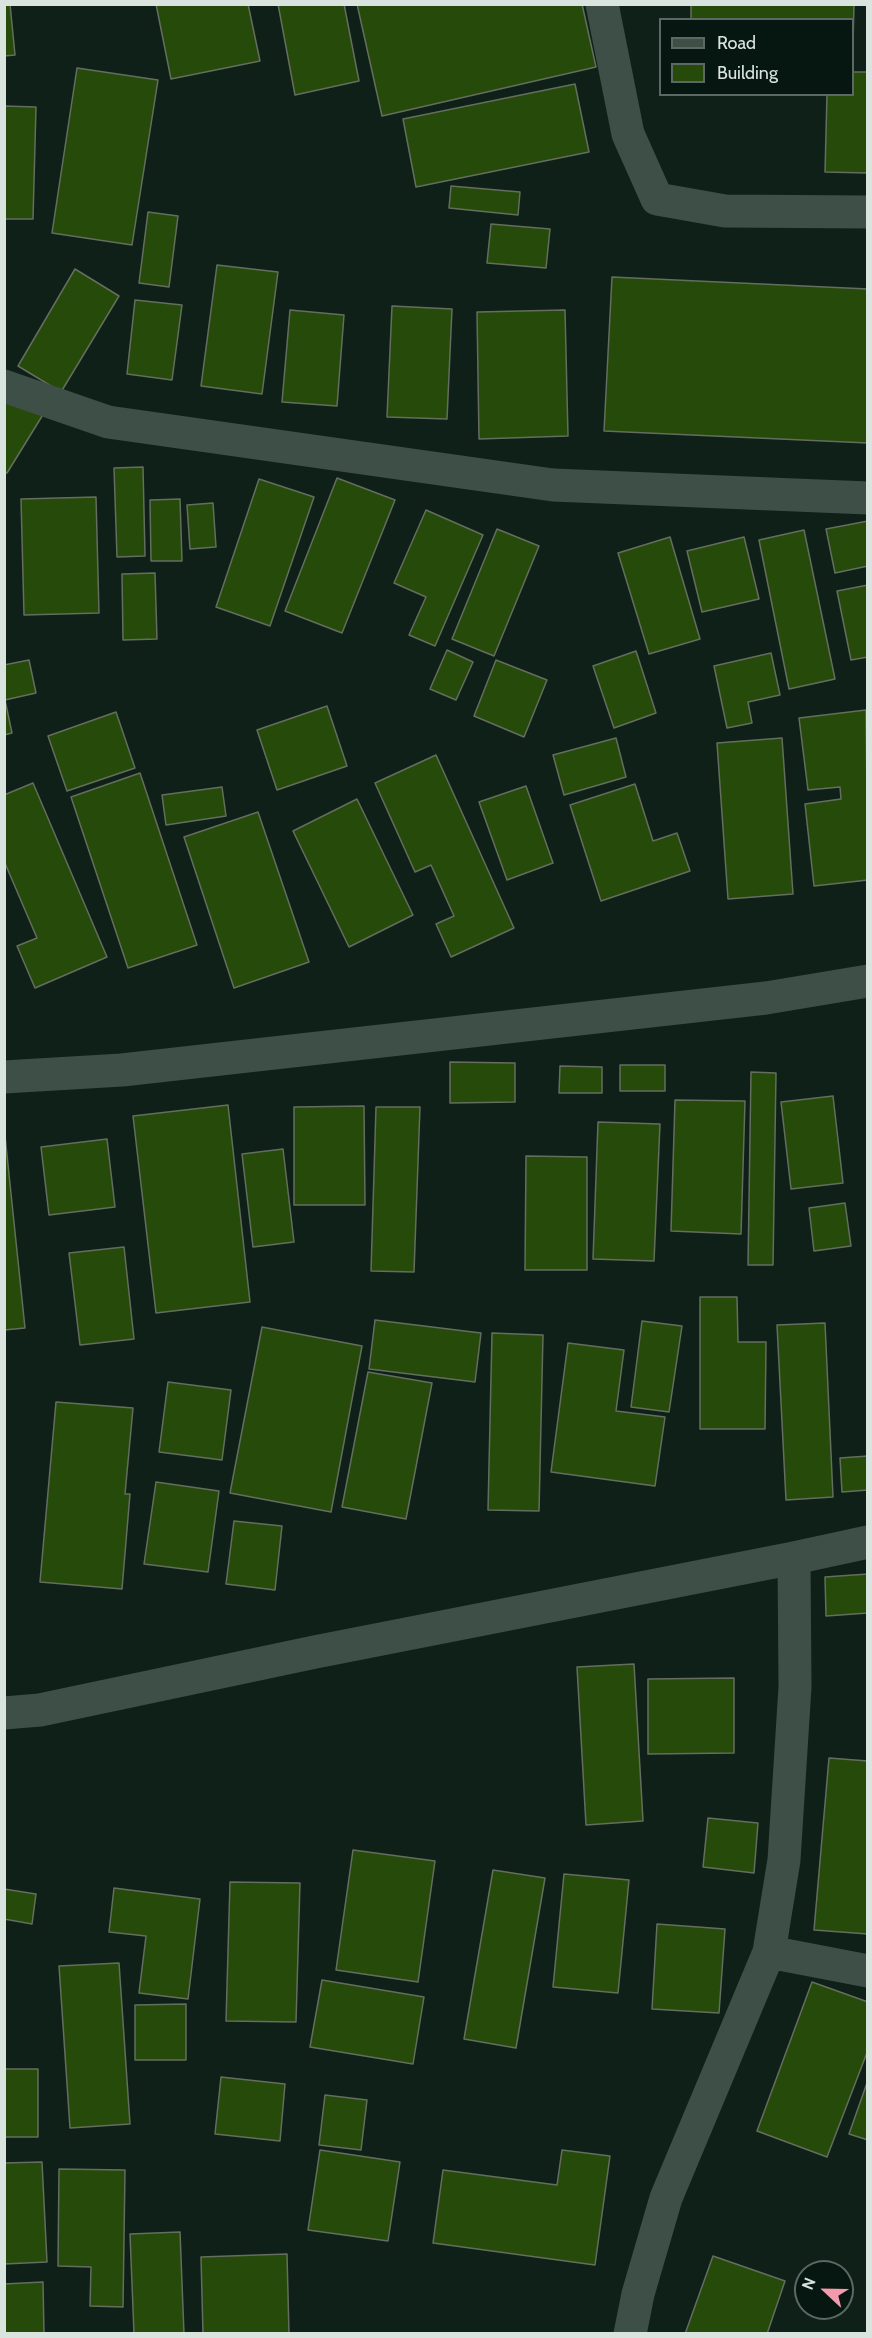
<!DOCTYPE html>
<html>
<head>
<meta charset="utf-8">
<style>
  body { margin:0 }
  #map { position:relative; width:872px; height:2338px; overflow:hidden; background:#0f2019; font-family:Cabin,sans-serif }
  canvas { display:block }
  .frame { position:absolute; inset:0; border:6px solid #dae4df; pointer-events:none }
  .legend { position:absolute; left:659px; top:18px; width:195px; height:78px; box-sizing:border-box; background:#061610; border:2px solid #5b6863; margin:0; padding:8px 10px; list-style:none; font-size:18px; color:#dae4df }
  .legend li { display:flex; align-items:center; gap:12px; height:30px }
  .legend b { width:30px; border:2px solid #5b6863 }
  .north { position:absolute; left:794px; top:2260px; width:60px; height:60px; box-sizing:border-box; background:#061610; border:2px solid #5b6863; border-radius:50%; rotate:292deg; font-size:16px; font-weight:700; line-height:24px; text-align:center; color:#dae4df }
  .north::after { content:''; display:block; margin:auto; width:21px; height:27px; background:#f39aac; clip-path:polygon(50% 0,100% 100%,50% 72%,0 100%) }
</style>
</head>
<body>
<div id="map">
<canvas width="872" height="2338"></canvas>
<div class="frame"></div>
<ul class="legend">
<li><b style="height:8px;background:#3d4f47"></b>Road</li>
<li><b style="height:16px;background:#264a09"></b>Building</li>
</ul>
<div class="north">N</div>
</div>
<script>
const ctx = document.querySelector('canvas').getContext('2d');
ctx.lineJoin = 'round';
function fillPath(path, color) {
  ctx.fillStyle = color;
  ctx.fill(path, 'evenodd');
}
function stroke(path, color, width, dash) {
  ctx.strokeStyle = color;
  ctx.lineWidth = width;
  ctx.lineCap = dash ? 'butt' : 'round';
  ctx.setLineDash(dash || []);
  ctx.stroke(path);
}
const building = new Path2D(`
  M4 4H10L15 55 4 56Z
  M156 4H248L260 61 171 79Z
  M278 4H344L359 81 295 95Z
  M357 4H582L596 67 382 116Z
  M691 4H854L853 45 852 20H691Z
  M77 68 158 80 132 245 52 233Z
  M852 72H868V173L825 172 827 94H852Z
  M575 84 589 152 416 187 403 119Z
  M4 106 36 107 33 219H4Z
  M451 186 520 192 518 215 449 208Z
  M148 212 178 216 169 287 139 283Z
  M491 224 550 229 546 268 487 263Z
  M217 265 278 272 262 394 201 386Z
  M75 269 119 296 61 392 18 366Z
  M612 277 868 289V443L604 431Z
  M135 300 182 305 172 380 127 374Z
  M392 306 452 309 447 419 387 417Z
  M290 310 344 315 337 406 282 402Z
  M565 310 568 436 479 439 477 312Z
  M4 389 44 413 7 473 4 472Z
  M143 467 145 556 117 557 114 468Z
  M337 478 395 500 342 633 285 611Z
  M259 479 314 497 270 626 216 607Z
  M96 497 99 613 24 615 21 499Z
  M180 499 182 561H151L150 500Z
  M213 503 216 547 190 549 187 505Z
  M426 510 483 535 435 646 409 635 426 597 394 583Z
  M868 521V566L835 573 826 529Z
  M497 529 539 546 494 656 452 639Z
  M804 530 835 679 789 689 759 540Z
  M670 537 700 639 649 654 618 553Z
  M744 537 759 599 702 612 687 551Z
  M155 573 157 639 123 640 122 574Z
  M868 585V657L851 660 837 591Z
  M447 650 473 662 456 700 430 689Z
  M636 651 656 713 614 728 593 666Z
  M771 653 780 695 748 702 752 723 727 728 714 666Z
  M29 660 36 693 5 700 12 733 4 735V665Z
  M496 660 547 680 524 737 474 716Z
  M327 706 347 766 277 790 257 730Z
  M866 710 868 880 814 886 805 804 841 799 840 787 808 790 799 718Z
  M116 712 135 768 67 791 48 736Z
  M616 738 626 777 564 795 553 755Z
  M782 738 793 894 728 899 717 743Z
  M436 755 514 928 451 957 436 924 454 916 431 865 415 872 375 783Z
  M140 773 197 945 128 968 71 797Z
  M33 783 107 957 35 988 17 946 37 938 4 861V795Z
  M635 784 653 841 677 833 690 871 601 901 570 805Z
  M526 786 553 863 507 880 479 802Z
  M222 787 226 816 166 825 162 795Z
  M357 799 413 915 349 947 293 831Z
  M258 812 309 962 234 988 184 837Z
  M450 1062 515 1063V1102L450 1103Z
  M620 1065H665V1091H620Z
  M560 1066 602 1067V1093H559Z
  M751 1072 776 1073 773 1265H748Z
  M833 1096 843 1183 791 1189 781 1102Z
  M675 1100 745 1101 741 1234 671 1231Z
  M228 1105 250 1302 156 1313 133 1116Z
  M364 1106 365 1205H294V1107Z
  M376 1107H420L414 1272 371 1271Z
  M598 1122 660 1124 654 1261 593 1259Z
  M5 1136 25 1328 4 1330V1136Z
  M107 1139 115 1207 49 1215 41 1147Z
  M283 1149 294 1242 253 1247 242 1154Z
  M526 1156 587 1157V1270H525Z
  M845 1203 851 1246 814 1251 809 1208Z
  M124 1247 134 1339 80 1345 69 1253Z
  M700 1297H737L738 1342H766L765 1429H700Z
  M375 1320 481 1333 475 1382 369 1369Z
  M642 1321 682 1326 669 1412 631 1407Z
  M825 1323 833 1497 786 1500 777 1325Z
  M262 1327 362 1346 331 1512 230 1493Z
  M492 1333 543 1335 539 1511 488 1510Z
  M568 1343 624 1350 616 1411 665 1417 655 1486 551 1472Z
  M368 1372 432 1383 406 1519 342 1507Z
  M168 1382 231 1390 222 1460 159 1452Z
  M56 1402 133 1408 125 1494H130L122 1589 40 1582Z
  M868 1456V1490L842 1492 840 1458Z
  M156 1482 219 1491 208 1572 144 1564Z
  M234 1521 282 1526 275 1590 226 1584Z
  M868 1574V1613L826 1616 825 1577Z
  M634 1664 643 1821 586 1825 577 1667Z
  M734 1678V1753L648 1754V1679Z
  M829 1758 868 1761V1934L814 1930Z
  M708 1818 758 1823 754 1873 703 1867Z
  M353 1850 435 1861 418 1982 336 1970Z
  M493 1870 545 1878 516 2048 464 2039Z
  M564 1874 629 1880 618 1993 553 1987Z
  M230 1882 300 1883 296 2022 226 2021Z
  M114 1888 200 1899 188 1999 139 1993 146 1936 109 1932Z
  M4 1889 36 1894 32 1924 4 1919Z
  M657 1924 725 1929 719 2013 652 2009Z
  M119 1963 130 2124 70 2128 59 1966Z
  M322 1980 424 1997 413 2064 310 2047Z
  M812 1982 868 2002V2050L827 2157 757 2131Z
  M186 2004V2060H135V2005Z
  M4 2069H38V2137H4Z
  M221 2077 285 2084 280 2141 215 2134Z
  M868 2080V2140L849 2134Z
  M325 2095 367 2100 361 2150 319 2145Z
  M320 2150 400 2162 388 2241 308 2230Z
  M562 2150 610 2156 595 2265 433 2243 443 2170 557 2185Z
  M42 2162 47 2262 4 2264V2163Z
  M59 2169 125 2170 123 2307 90 2306 91 2267 58 2266Z
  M180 2232 184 2334H134L130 2234Z
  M287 2254 289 2334H203L201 2257Z
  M713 2256 785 2281 767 2334H685Z
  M43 2282 44 2334H4V2284Z`);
const street = new Path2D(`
  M602 4 628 134 657 199 725 211 868 212
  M4 386 108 422 553 485 868 498
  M4 1077 122 1070 766 998 868 981
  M4 1713 40 1710 315 1652 794 1558 868 1542
  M769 1952 868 1971
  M630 2334 638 2294 666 2198 769 1952 784 1860 795 1687 794 1558`);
fillPath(building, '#264a09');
stroke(building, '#646e5f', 1.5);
stroke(street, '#3d4f47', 33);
</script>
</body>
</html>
